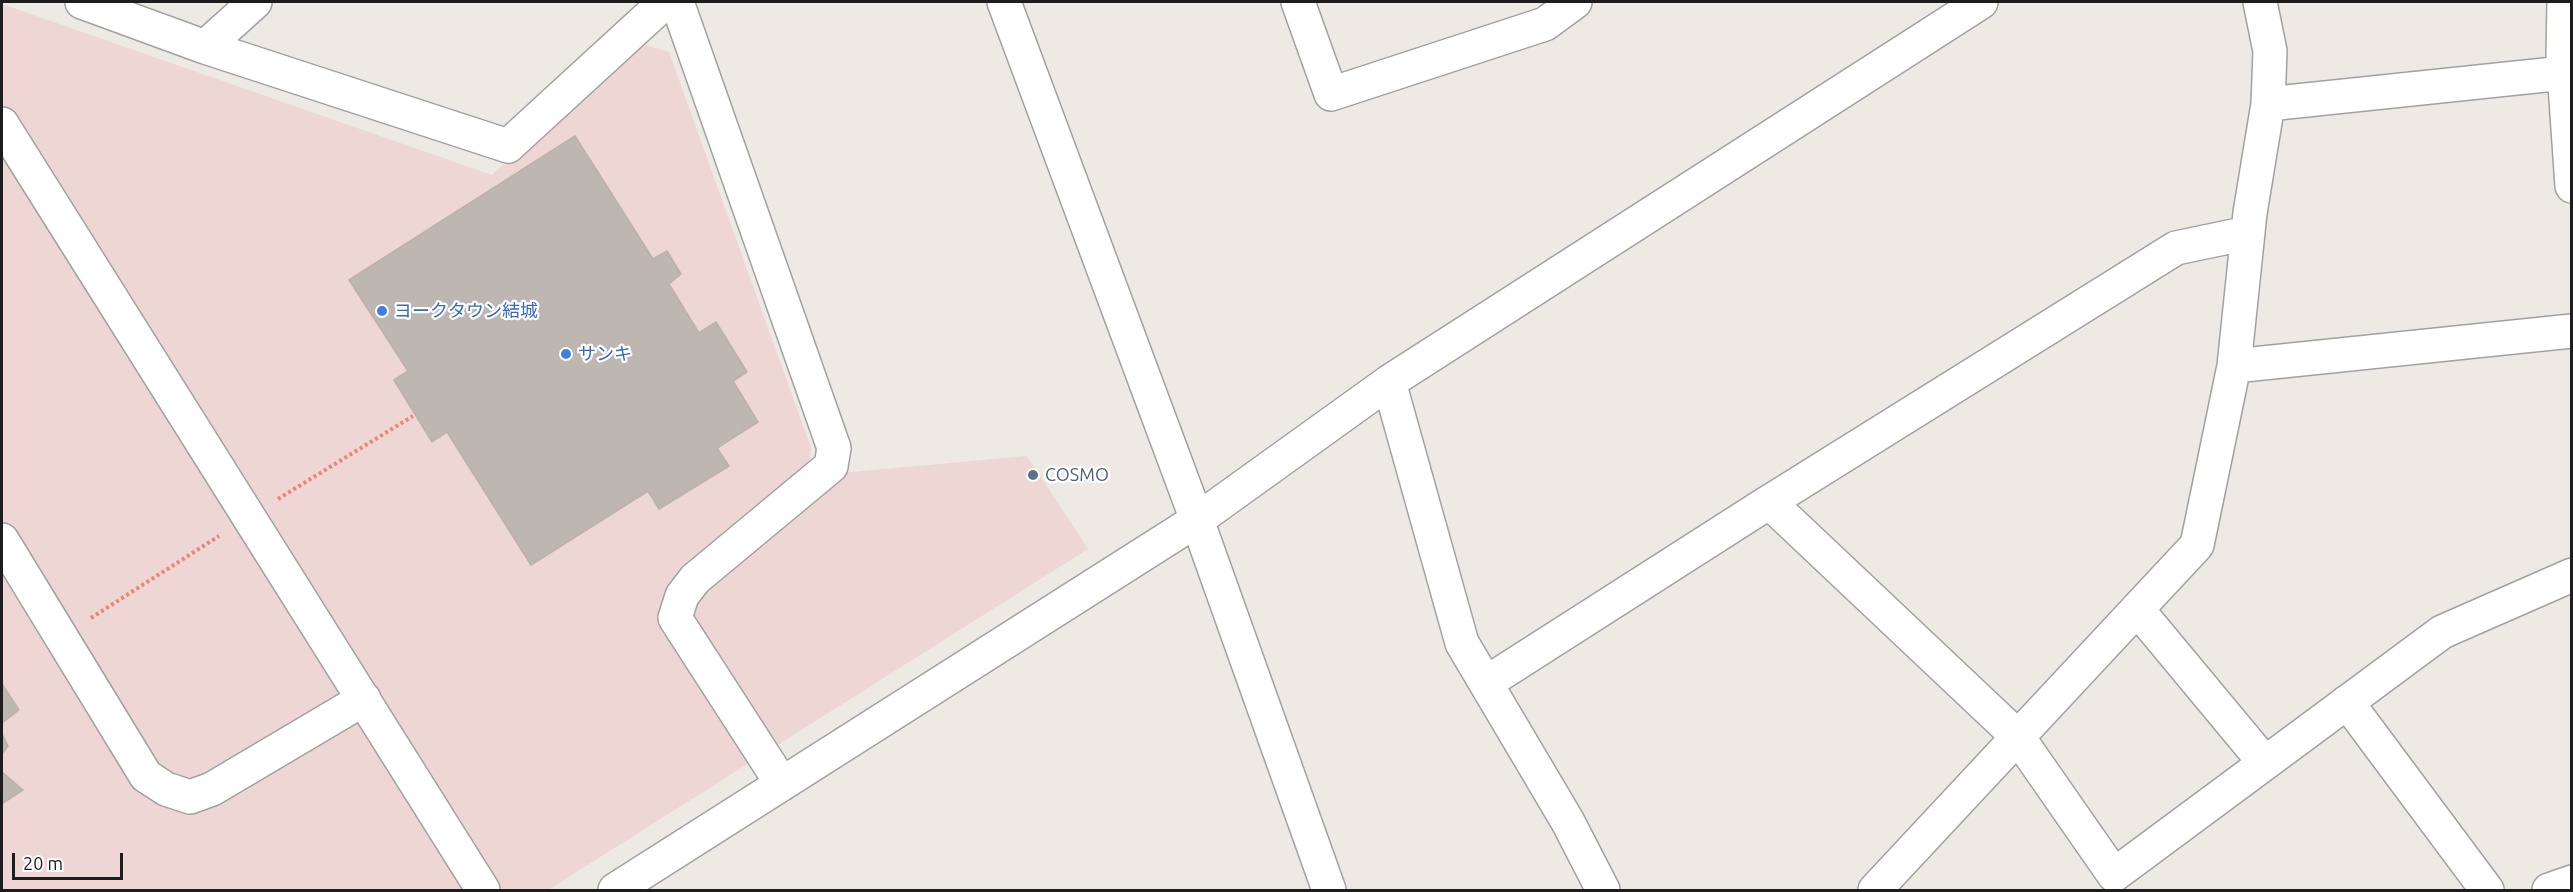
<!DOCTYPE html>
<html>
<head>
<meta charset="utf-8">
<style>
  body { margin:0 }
  #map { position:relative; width:2573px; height:892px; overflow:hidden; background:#edeae4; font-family:Ubuntu,sans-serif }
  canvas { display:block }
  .frame { position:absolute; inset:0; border:3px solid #1d1d1d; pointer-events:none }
  .scale { position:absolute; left:12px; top:853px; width:111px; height:27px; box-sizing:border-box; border:3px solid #1d1d1d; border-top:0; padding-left:8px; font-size:18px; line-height:21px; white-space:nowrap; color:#1d1d1d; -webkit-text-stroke:4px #fff; paint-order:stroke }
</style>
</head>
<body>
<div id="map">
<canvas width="2573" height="892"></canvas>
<div class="frame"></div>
<div class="scale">20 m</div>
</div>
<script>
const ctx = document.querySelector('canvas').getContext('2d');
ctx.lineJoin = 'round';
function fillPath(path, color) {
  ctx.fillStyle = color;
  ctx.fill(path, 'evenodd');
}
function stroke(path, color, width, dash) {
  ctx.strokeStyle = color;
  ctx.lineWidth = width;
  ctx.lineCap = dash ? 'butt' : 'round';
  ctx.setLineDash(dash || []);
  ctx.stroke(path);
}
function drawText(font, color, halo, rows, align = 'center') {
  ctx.font = font + ' Ubuntu,"Noto Sans JP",sans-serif';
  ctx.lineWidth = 4.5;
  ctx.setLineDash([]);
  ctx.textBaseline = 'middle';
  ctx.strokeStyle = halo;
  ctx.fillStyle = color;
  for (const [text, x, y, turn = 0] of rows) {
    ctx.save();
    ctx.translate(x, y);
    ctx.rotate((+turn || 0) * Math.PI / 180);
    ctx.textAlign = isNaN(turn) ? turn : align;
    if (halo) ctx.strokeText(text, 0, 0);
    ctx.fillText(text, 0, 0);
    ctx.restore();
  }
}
const commercial = new Path2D(`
  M2 4 492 175 638 43 669 52 811 448 808 476 1027 456 1088 549 548 890H2Z`);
const building = new Path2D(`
  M575 136 653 259 667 251 681 274 669 284 699 333 716 322 747 372 733 381 758 422 717 448 729 466 659 509 648 491 531 565 447 432 432 442 394 380 408 371 349 280Z
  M2 684 19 710 2 723Z
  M2 734 8 746 2 754Z
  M2 772 23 790 2 804Z`);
const path = new Path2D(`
  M278 499 413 416
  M91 618 219 536`);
const minor = new Path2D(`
  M82 2 205 47 508 146 665 2
  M677 2 834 448 831 466 695 579 682 596 675 618 782 784
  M1004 2 1197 520 1329 890
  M1298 2 1331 94 1545 24 1575 2
  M2564 2 2563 56 2572 186
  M205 47 255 2
  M2268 104 2564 73
  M2 124 483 890
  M2234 366 2572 331
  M1389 382 1462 643 1568 822 1603 890
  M1769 502 2176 248 2248 233
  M2 540 146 776 166 789 190 797 212 789 364 699
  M2137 609 2265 763
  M1486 683 1769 502 2018 737 2114 875 2442 632 2572 575
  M2347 702 2487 890
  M615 890 1197 520 1389 382 1981 2
  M1875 890 2197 545 2234 366 2250 213 2268 104 2270 51 2260 2
  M2549 890 2572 882`);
const markers = [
  [382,311,6,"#3f7fe0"],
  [566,354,6,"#3f7fe0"],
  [1033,475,6,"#5c6f8a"]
];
const shopNames = [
  ["ヨークタウン結城",394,311],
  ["サンキ",578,354]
];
const serviceNames = [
  ["COSMO",1045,475]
];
fillPath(commercial, '#edd6d4');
fillPath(building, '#bdb6b1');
stroke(building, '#bdb2a7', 1.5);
stroke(minor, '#a1a1a1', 36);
stroke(path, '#ec8575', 4, [3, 3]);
stroke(minor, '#fff', 33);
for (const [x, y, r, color] of markers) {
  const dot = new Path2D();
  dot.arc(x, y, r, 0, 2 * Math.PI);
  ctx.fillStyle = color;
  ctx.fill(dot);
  stroke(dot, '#fff', 2);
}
drawText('18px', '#366cbe', '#fff', shopNames, 'left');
drawText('18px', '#4e5e75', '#fff', serviceNames, 'left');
</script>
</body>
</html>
